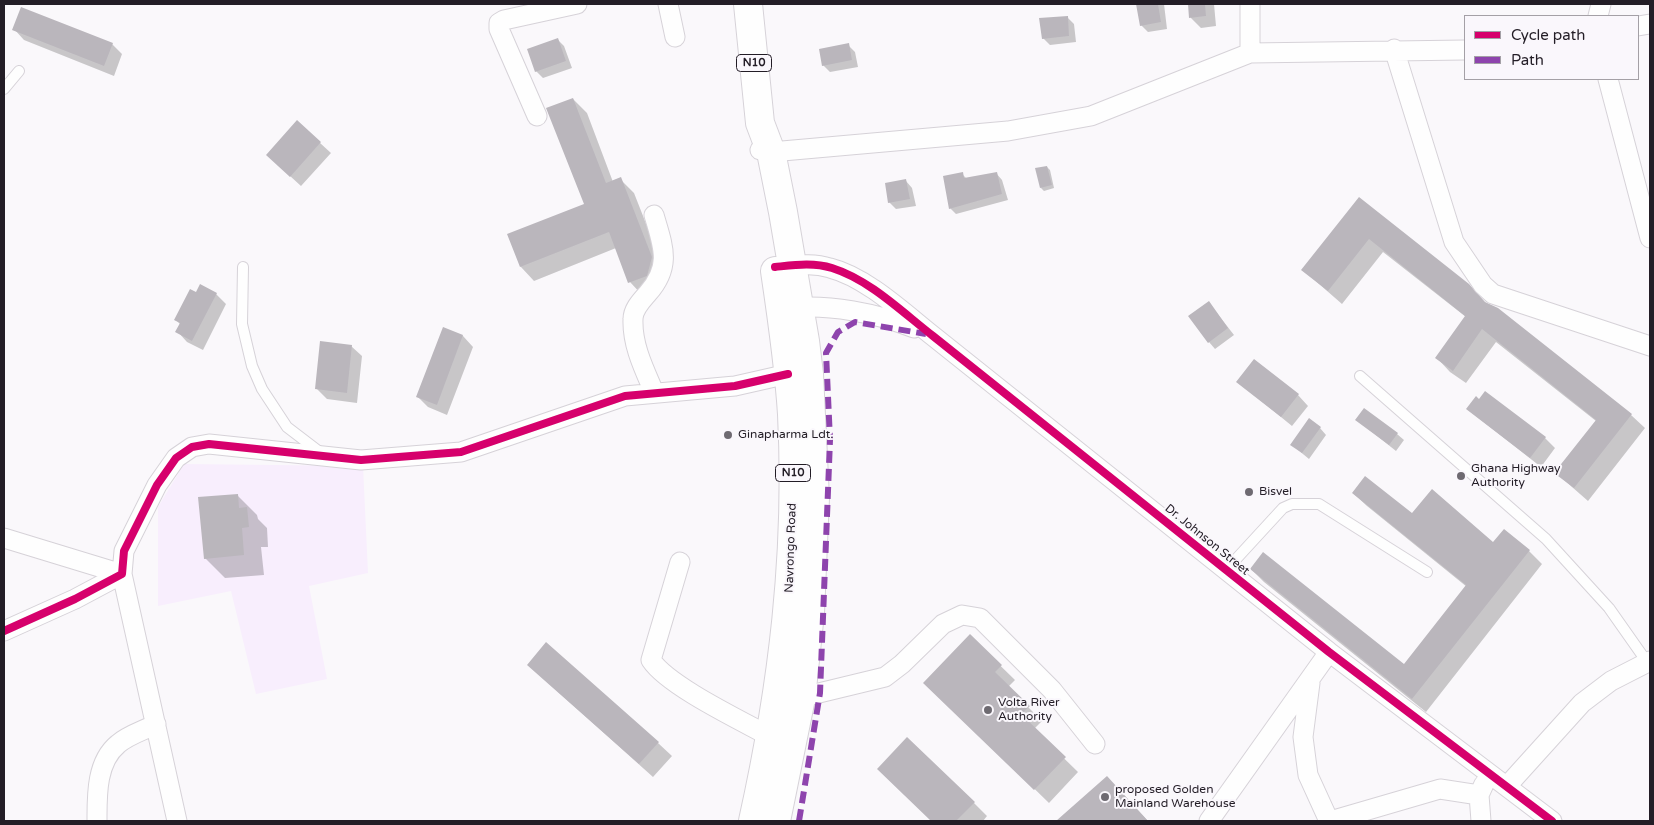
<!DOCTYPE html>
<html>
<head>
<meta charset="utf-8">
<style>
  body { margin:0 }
  #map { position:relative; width:1654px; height:825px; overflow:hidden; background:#faf8fb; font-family:"Varela Round",sans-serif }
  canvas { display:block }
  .frame { position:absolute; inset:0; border:5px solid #231d26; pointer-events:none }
  .legend { position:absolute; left:1464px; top:15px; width:175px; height:65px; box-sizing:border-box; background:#faf7fc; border:1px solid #a4a0a6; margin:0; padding:6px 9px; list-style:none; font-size:15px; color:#231d26 }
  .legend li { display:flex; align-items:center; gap:10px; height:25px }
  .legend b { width:25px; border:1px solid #a4a0a6 }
</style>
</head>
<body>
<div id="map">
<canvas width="1654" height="825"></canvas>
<div class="frame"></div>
<ul class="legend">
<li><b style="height:6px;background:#d6006c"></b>Cycle path</li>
<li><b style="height:6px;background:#8e44ad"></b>Path</li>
</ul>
</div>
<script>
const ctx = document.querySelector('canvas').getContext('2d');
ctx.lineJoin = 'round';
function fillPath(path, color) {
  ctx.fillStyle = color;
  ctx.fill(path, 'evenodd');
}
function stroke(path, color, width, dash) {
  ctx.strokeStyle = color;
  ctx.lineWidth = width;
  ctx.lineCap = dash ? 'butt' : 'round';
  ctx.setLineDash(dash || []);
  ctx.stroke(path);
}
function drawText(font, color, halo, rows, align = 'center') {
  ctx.font = font + ' "Varela Round",sans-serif';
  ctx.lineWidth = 4;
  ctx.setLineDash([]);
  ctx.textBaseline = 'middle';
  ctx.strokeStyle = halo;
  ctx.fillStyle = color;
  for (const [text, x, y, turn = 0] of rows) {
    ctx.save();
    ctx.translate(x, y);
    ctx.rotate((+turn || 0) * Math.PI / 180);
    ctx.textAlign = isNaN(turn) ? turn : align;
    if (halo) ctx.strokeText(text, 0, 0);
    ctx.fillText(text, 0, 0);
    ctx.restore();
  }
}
const built = new Path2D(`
  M184 464 363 466 368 573 309 586 327 679 256 694 231 591 158 606V507Z`);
const shadow = new Path2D(`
  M1137 4H1164L1167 29 1148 32 1141 25Z
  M1189 4H1214L1216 26 1201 28 1191 18Z
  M1067 17 1074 24 1076 42 1050 45 1043 38Z
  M14 29 112 44 122 54 114 76 24 40Z
  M557 39 564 46 572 68 543 78 536 71Z
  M848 45 855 52 858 67 830 72 823 65Z
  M573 99 587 113 613 182 620 179 634 193 665 272 643 296 630 282 616 248 534 281 521 267 508 235 586 205Z
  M297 122 331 153 301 186 278 165Z
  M1047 167 1050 170 1054 188 1044 191 1041 188Z
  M996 173 1002 180 1008 200 956 214 950 208 962 174 967 179Z
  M906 181 912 188 916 206 896 209 889 202Z
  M1359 199 1487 304 1498 309 1631 415 1645 428 1588 501 1556 473 1596 421 1496 342 1466 383 1450 372 1437 358 1466 317 1383 252 1342 304 1303 270Z
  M196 294H216L226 304 203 350 187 342 177 331 180 324 176 320Z
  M1209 303 1234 335 1215 349 1209 342Z
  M443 329 463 336 473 347 447 415 428 407 418 397Z
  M351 346 362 356 357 403 327 399 317 389Z
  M1238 382 1298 395 1308 406 1292 426Z
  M1467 409 1545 438 1555 448 1541 467Z
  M1357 420 1397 434 1404 440 1396 451Z
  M1320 428 1326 435 1309 459 1292 445Z
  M1353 493 1493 544 1529 551 1542 564 1426 712 1264 582 1251 569 1404 666 1467 587 1367 506Z
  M237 495 257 515 258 519 267 528 268 547H261L264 575 225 578 205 558Z
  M970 636 1015 680 1008 687 1042 721 1034 729 1078 772 1049 803 939 696Z
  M528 665 658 743 672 756 653 777Z
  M879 769 974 803 987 816 983 821H932Z
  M1120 791 1148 821H1066L1062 817Z`);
const building = new Path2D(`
  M1136 4H1158L1161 22 1140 26Z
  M1188 4H1205L1206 16 1189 18Z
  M21 7 113 43 104 66 12 30Z
  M1068 16 1069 36 1042 39 1039 18Z
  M558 38 566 61 535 72 527 49Z
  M849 43 852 60 822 66 819 49Z
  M573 98 606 183 621 177 652 257 647 276 628 283 609 232 520 267 507 234 584 204 546 108Z
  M297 120 321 142 290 177 266 155Z
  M1047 166 1052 185 1040 188 1035 168Z
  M963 172 964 178 997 172 1002 194 949 209 943 176Z
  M906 179 910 199 888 203 885 183Z
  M1359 197 1469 284 1485 302 1498 308 1632 414 1574 488 1554 473 1596 420 1482 329 1453 371 1435 358 1465 316 1369 239 1328 291 1301 270Z
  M200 284 217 293 192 341 175 332 180 323 174 320 190 289 196 292Z
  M1209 301 1228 328 1208 343 1188 316Z
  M443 327 463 335 437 405 416 397Z
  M320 341 352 345 347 393 315 389Z
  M1254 359 1299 394 1281 417 1236 382Z
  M1485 391 1546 437 1530 458 1466 409 1476 396 1479 399Z
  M1364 408 1398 433 1389 445 1355 420Z
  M1309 418 1321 427 1302 453 1290 445Z
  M1365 476 1412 513 1432 489 1493 542 1504 529 1530 550 1412 699 1250 569 1263 552 1404 664 1466 585 1352 493Z
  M238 494 239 508 247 507 249 527 242 528 244 555 204 559 198 497Z
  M970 634 1002 665 995 672 1030 706 1021 714 1066 757 1034 790 923 683Z
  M546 642 659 742 639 764 527 665Z
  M907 737 975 802 956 821H931L877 769Z
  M1107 776 1148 821H1056Z`);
const service = new Path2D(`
  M4 89 19 71
  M243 267 242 324 252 366 262 389 287 427 321 453
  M1360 376 1546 539 1609 608 1647 662
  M1226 570 1283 508 1292 504H1319L1427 572`);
const minor = new Path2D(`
  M668 4 675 37
  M1598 16 1601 4
  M1638 26 1650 24
  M1394 49 1454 242 1483 285 1493 294 1650 346
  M1250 53V4
  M1608 79 1650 238
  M537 116 499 29V23L504 20 577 4
  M760 150 771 152 1008 131 1091 116 1250 53 1465 50
  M654 215C663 246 672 266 648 293 641 301 633 309 633 319 632 345 644 369 654 392
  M780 266C797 265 813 263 830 268 866 277 904 313 933 336L1329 652 1552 821
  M789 308C830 304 876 313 914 328
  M4 538 122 574 177 821
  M680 562 651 660C668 686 742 721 771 737
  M4 631 75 599 122 574 124 551 157 485 176 458 192 447 209 444 361 460 461 452 625 396 735 386 788 374
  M1310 683 1303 737 1308 775 1329 821
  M790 700 885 677 902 664 943 624 962 615 980 618 1052 690 1095 744
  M1507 786 1582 703 1611 681 1650 661
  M97 821C97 796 96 762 118 744 128 735 145 730 156 724
  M1209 821 1329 652
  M1330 821 1440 789 1479 795
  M1481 821 1479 795 1484 784`);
const trunk = new Path2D(`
  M748 4 760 123 771 152 783 212 805 341 809 374 815 498 810 613 801 698 776 821
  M753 821C783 686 799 553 792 414 789 366 782 318 775 271`);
const quiet = new Path2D(`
  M799 821 820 693 830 440 826 353 838 332 855 322 926 334`);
const cycleway = new Path2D(`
  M775 267C794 265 813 262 832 268 870 280 902 312 933 336L1329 652 1552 821
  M4 631 75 599 122 574 124 551 157 485 176 458 192 447 209 444 361 460 461 452 625 396 735 386 788 374`);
const markers = [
  [728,435,5,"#6e6a71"],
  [1461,476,5,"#6e6a71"],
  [1249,492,5,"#6e6a71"],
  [988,710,5,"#6e6a71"],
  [1105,797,5,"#6e6a71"]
];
const shields = [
  [754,63,35],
  [793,473,35]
];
const shieldNames = [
  ["N10",754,63],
  ["N10",793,473]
];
const poiNames = [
  ["Ginapharma Ldt.",738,435],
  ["Ghana Highway",1471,469],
  ["Authority",1471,483],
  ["Bisvel",1259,492],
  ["Volta River",998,703],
  ["Authority",998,717],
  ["proposed Golden",1115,790],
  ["Mainland Warehouse",1115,804]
];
const streetNames = [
  ["Dr. Johnson Street",1207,540,39],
  ["Navrongo Road",791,548,-88]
];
fillPath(built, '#f8eefd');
fillPath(shadow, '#0003');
fillPath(building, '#bab6bc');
stroke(service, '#d6d2d8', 12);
stroke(minor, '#d6d2d8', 21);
stroke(trunk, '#d6d2d8', 30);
stroke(service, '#fefefe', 10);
stroke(minor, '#fefefe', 19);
stroke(trunk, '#fefefe', 28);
stroke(quiet, '#8e44ad', 6, [12, 6]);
stroke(cycleway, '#d6006c', 8);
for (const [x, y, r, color] of markers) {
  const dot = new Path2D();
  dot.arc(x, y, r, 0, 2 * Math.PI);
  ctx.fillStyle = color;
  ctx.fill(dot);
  stroke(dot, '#faf7fc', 2);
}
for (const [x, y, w] of shields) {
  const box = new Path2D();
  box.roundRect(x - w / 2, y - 8.5, w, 17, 4);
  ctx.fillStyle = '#faf7fc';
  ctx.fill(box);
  stroke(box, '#231d26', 1);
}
drawText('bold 11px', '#231d26', null, shieldNames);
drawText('12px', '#231d26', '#faf7fc', poiNames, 'left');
drawText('12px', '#231d26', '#faf7fc', streetNames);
</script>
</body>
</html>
